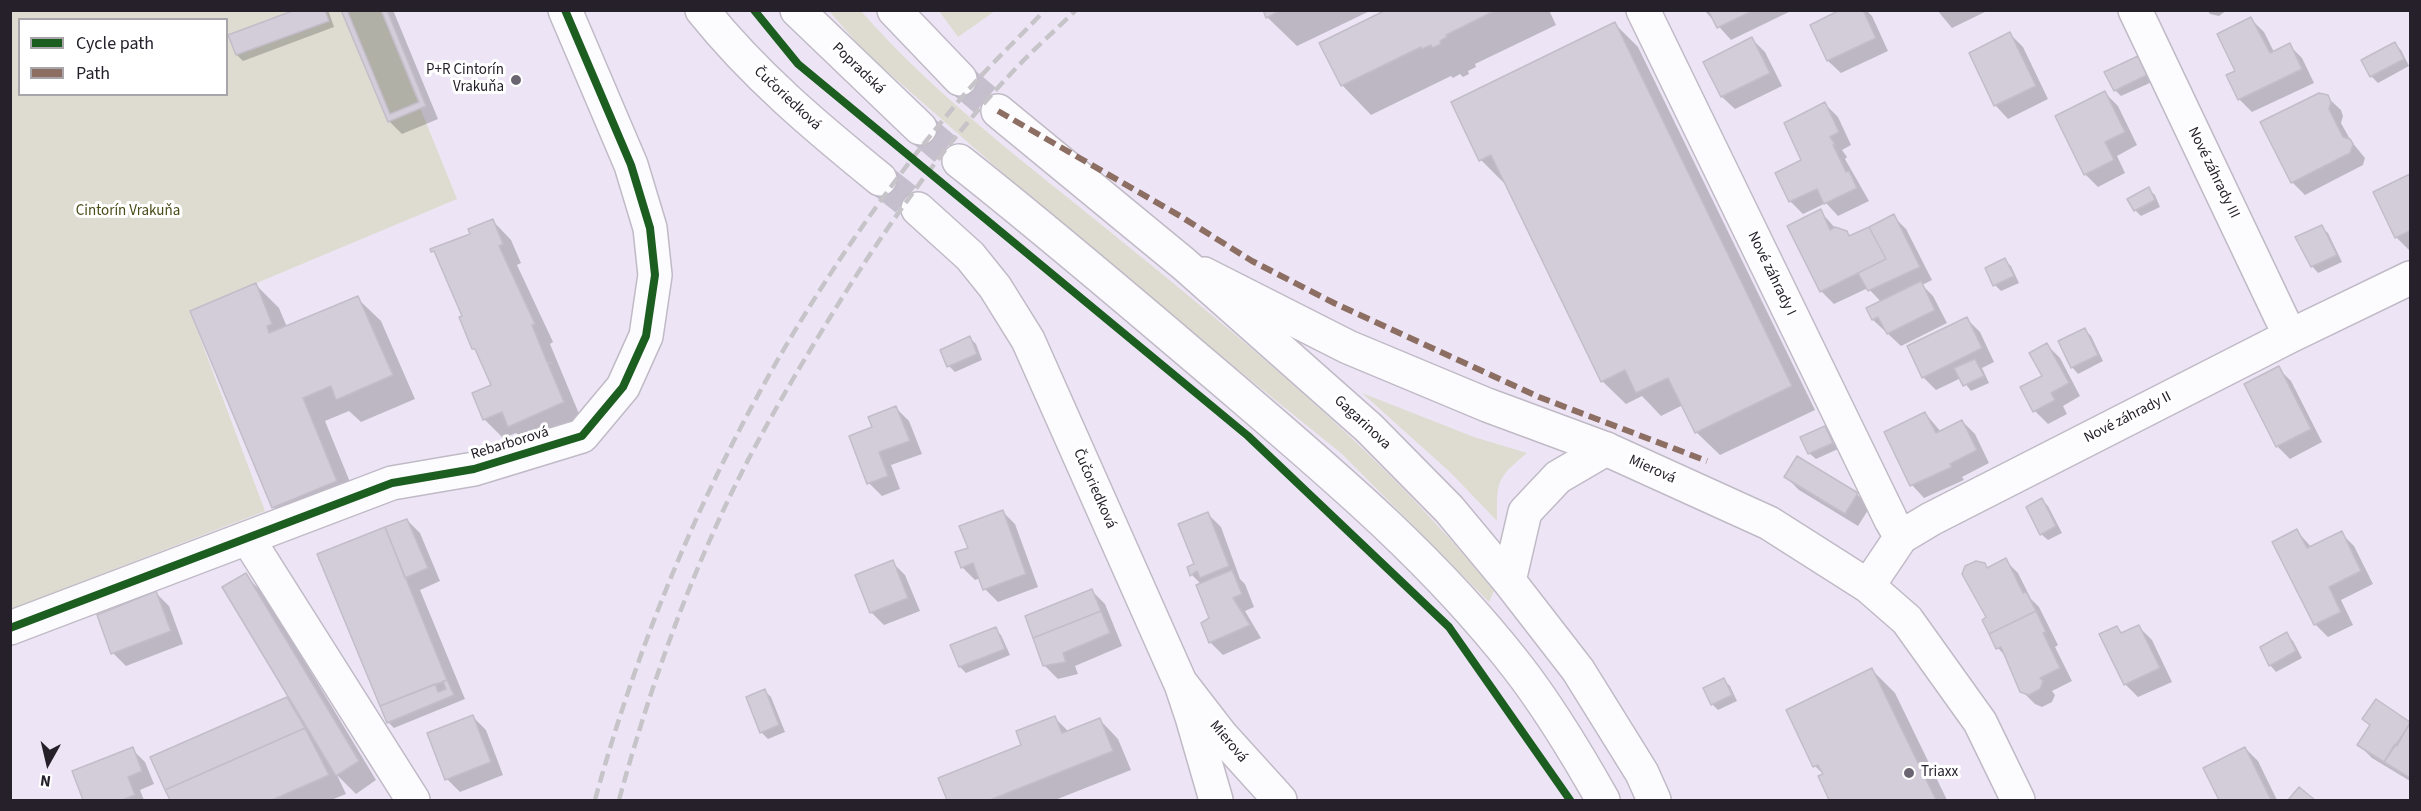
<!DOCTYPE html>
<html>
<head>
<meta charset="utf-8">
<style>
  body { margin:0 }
  #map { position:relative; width:2421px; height:811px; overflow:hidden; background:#ede5f5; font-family:"Source Sans 3",sans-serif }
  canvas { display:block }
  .frame { position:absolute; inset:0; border:12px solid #25202a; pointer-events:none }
  .legend { position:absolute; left:18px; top:18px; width:210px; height:78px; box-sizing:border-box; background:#fff; border:2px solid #a8a6aa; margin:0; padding:8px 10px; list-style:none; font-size:18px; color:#25202a }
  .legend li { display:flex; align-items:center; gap:12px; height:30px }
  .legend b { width:30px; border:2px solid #a8a6aa }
  .north { position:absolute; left:18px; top:733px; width:60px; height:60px; -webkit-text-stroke:4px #fff; paint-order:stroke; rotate:188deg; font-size:16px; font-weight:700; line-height:24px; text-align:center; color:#25202a }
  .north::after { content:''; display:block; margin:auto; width:21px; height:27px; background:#25202a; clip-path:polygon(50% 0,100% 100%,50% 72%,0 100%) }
</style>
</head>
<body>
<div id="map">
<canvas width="2421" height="811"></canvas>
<div class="frame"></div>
<ul class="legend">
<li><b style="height:8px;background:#1b5e20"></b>Cycle path</li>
<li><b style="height:8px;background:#8d6e63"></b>Path</li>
</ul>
<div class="north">N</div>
</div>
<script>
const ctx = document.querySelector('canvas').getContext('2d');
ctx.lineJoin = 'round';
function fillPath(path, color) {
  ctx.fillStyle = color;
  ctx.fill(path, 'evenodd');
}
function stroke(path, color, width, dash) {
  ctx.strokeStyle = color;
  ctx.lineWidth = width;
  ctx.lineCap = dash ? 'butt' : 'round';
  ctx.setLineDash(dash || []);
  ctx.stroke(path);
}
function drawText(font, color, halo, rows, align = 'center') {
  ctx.font = font + ' "Source Sans 3",sans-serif';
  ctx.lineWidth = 6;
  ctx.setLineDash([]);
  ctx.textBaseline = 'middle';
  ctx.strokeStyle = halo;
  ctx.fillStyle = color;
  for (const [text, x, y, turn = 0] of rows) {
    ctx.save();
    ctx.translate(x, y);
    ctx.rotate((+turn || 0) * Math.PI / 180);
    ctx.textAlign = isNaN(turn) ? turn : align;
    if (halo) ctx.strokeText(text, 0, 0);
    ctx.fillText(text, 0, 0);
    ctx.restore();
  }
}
const green = new Path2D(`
  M11 11H381L457 199 190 311 265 511 11 609ZM20 20H226V94H20Z
  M829 11H861C931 91 1015 155 1097 221 1237 335 1380 449 1494 591L1489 602 1342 454 1095 254 865 52Z
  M939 11H995L958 37Z
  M1362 393 1474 437 1527 453C1496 479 1497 480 1497 521L1451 473Z`);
const shadow = new Path2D(`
  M299 10H328L334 27 243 61 237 55Z
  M343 10H393L438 119 402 134 389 121Z
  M1264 10H1372L1297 46 1267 17Z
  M1389 10H1549L1556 25 1475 64 1476 67 1468 71 1469 74 1463 77 1460 74 1453 78 1451 76 1371 115 1342 85Z
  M1704 10H1793L1731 40Z
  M1844 10H1866L1872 16 1888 51 1841 73 1828 61Z
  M1937 10H1986L1987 11 1952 28Z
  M2207 10H2227L2219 16 2210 14Z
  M2251 19 2264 32 2274 52 2289 45 2302 58 2314 83 2252 112 2239 99 2237 71Z
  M1615 24 1638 47 1815 410 1720 455 1696 432 1683 405 1661 416 1642 396 1626 404 1602 381 1506 182 1504 183 1481 160Z
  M2010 34 2023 47 2048 99 2008 119 1996 106 1971 53Z
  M1752 39 1765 52 1782 86 1735 109 1722 97 1705 62Z
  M2395 44 2401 50 2409 66 2378 83 2371 76 2363 61Z
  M2137 58 2144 64 2152 82 2121 96 2115 90Z
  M2105 93 2118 106 2137 145 2117 156 2125 173 2098 187 2085 174Z
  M2327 97 2341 110 2343 116 2341 123 2351 141 2365 158 2363 165 2305 195 2292 182Z
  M1825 104 1838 117 1851 145 1842 150 1847 157 1845 159 1869 201 1838 216 1826 203 1803 214 1790 201Z
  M2410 175V249L2409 250 2396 237 2375 193Z
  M2148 189 2155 195 2160 207 2141 216 2135 210Z
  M1820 211 1836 229 1846 232 1851 237 1893 216 1906 229 1932 280 1922 285 1933 296 1947 323 1901 346 1873 320 1881 302 1868 288 1834 304 1821 291Z
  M493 221 511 240 521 263 517 265 553 342 550 344 582 421 528 444 516 433 503 438 484 419 493 386 479 354 474 348 464 317 472 235Z
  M2321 227 2328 233 2342 262 2318 273 2312 266Z
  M2004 260 2011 266 2019 283 2001 291 1995 285Z
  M256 285 279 308 287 327 357 298 381 321 415 399 361 422 349 411 325 421 359 504 297 530 273 507Z
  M1967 319 1980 332 1994 362 1982 368 1989 383 1971 391 1961 378 1936 390 1923 377Z
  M2085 330 2091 336 2103 361 2078 374 2072 367Z
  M970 338 976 344 982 360 955 372 949 366Z
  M2047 345 2060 358 2080 396 2063 406 2067 414 2048 424 2035 411 2022 388 2044 377Z
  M2278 368 2291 381 2322 442 2290 459 2277 446Z
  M896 408 909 421 922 454 891 465 900 489 882 496 869 483 874 428Z
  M1925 413 1941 432 1962 421 1975 434 1989 463 1962 477 1964 480 1924 498 1912 485 1886 432Z
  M1824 428 1831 434 1838 449 1816 459 1809 453Z
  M1786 477 1857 494 1870 507 1858 526 1799 490Z
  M2042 500 2048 506 2062 533 2048 540 2041 534Z
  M1002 511 1015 524 1038 587 998 602 985 589 981 578 975 580 962 567 970 549Z
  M1208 514 1221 527 1240 579 1245 584 1254 607 1245 611 1261 638 1223 655 1210 642 1211 619 1201 584 1192 575 1196 565Z
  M407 520 420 533 440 581 420 590 465 699 394 728 388 722Z
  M2297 531 2312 548 2341 533 2354 546 2373 584 2341 600 2353 625 2328 637 2315 624Z
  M2005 560 2018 573 2031 599 2039 607 2058 645 2055 647 2072 681 2052 691 2055 695 2052 702 2042 707 2035 704 2022 691 2008 659 1998 648 1984 620 1989 618Z
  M892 562 905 575 920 611 884 625 871 612Z
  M245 575 264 594 376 780 356 794 337 775 346 794 331 800H173L152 758 286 699 294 706Z
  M1092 591 1105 604 1122 646 1075 666 1078 674 1058 679 1045 666Z
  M156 593 169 606 183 644 126 666 113 653Z
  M2116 627 2123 634 2139 627 2152 640 2172 682 2138 697 2125 684Z
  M995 629 1001 635 1010 655 966 673 960 667 952 646Z
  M2286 634 2293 641 2302 658 2276 672 2270 665Z
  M1872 670 1895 693 1947 800H1831L1820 777 1824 775 1815 766Z
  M1724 680 1730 686 1737 701 1718 710 1712 704Z
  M765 691 771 697 785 732 768 739 761 732 748 698Z
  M2376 701 2410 723V781L2372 758 2359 745 2371 726Z
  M473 717 486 730 503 775 460 792 447 779Z
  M1055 718 1069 732 1100 720 1118 739 1131 770 1055 800H948L940 778 1023 745Z
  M2245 748 2258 761 2277 800H2220L2205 768Z
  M132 749 145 762 154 784 140 790 144 800H84L73 772Z`);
const building = new Path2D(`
  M295 10H325L329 21 236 55 228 35Z
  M341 10H387L426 106 388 122Z
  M347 10H381L419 102 390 114Z
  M1263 10H1281L1266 18Z
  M1386 10H1496L1446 35 1447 37 1440 41 1441 44 1432 48 1431 45 1422 49 1421 47 1341 86 1319 43Z
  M1708 10H1754L1717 28Z
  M1840 10H1863L1876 38 1827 61 1810 25Z
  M2251 17 2270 53 2290 43 2302 69 2238 100 2226 75 2235 71 2217 34Z
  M1615 22 1792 386 1695 433 1668 378 1636 393 1625 370 1601 382 1491 155 1479 161 1451 102Z
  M2010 32 2036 86 1994 106 1969 53Z
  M1752 37 1770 73 1721 97 1703 62Z
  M2395 42 2404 59 2370 77 2361 60Z
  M2138 56 2147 75 2114 91 2104 72Z
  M2105 91 2125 132 2105 142 2114 160 2084 175 2055 116Z
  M2319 93 2328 95 2331 102 2329 109 2343 137 2350 139 2353 144 2350 153 2291 183 2260 122Z
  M1825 102 1839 132 1830 137 1835 144 1833 145 1846 172 1849 171 1857 188 1824 204 1817 189 1789 202 1775 173 1801 160 1784 123Z
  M2410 174V233V231L2395 238 2373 192Z
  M2149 187 2155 200 2134 211 2127 199Z
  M1821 209 1830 230 1835 227 1847 231 1849 236 1869 227 1886 259 1820 292 1787 226Z
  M1894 214 1920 267 1868 291 1858 273 1886 259 1869 227Z
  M493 219 503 244 499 246 535 324 532 325 547 362 552 363 548 364 564 402 508 427 502 412 483 420 472 393 491 385 475 349H472L459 317 462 316 434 251 431 252 430 249 470 234 468 229Z
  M2322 225 2337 255 2311 267 2295 237Z
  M2005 258 2014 276 1993 286 1985 268Z
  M1921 281 1935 310 1887 334 1878 317 1872 320 1866 308Z
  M256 283 272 324 267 326 269 333 358 296 393 375 336 400 331 386 303 398 337 481 272 508 190 311Z
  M1967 317 1982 348 1922 378 1907 346Z
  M2085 328 2098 355 2071 368 2058 341Z
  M970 336 977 354 947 367 940 350Z
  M2047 343 2069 383 2051 393 2055 400 2033 412 2020 387 2042 376 2029 353Z
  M1975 359 1984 376 1963 386 1954 368Z
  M2279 366 2311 429 2276 447 2244 384Z
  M896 406 910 441 879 452 888 476 867 484 849 436 872 427 868 417Z
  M1925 412 1936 433 1962 420 1977 450 1950 464 1952 467 1910 486 1884 432Z
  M1825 426 1833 443 1808 454 1800 437Z
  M1797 456 1858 493 1845 514 1784 477Z
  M2042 498 2056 526 2040 535 2026 507Z
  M1003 510 1026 574 983 590 973 563 961 568 955 552 968 548 959 526Z
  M1208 512 1229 566 1200 578 1197 571 1190 576 1187 567 1194 564 1178 524Z
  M407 519 428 568 405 578 385 527Z
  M385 527 447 680 380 706 317 554Z
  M2297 529 2307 548 2342 531 2361 571 2329 587 2341 612 2314 625 2272 542Z
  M2006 558 2023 593 2026 592 2036 611 1989 634 1982 620 1986 617 1962 574 1965 566 1976 561 1985 563 1987 568Z
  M893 560 908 598 870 613 855 575Z
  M1232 570 1242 594 1233 598 1250 625 1209 643 1201 623 1209 618 1196 585Z
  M246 573 359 761 336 776 222 587Z
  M1092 589 1101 611 1033 638 1025 616Z
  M156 591 171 631 111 654 97 615Z
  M1101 611 1110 633 1063 653 1066 662 1043 666 1033 638Z
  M2036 611 2046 632 2043 633 2060 668 2040 678 2043 681 2040 689 2029 695 2020 692 2001 647 1996 649 1989 634Z
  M2139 625 2160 668 2124 685 2099 634 2117 626 2121 633Z
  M996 627 1005 649 959 667 950 645Z
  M2287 632 2296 651 2269 666 2260 647Z
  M1872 668 1936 800H1829L1818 776 1823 774 1818 765 1813 767 1786 710Z
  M1724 678 1732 695 1711 705 1703 688Z
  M447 680 454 695 387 723 380 706 435 684 438 692 446 689 443 681Z
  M765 689 779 725 760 733 746 697Z
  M287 697 305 728 165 790 150 757Z
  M2376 699 2410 722 2397 746 2395 744 2384 762 2357 745 2370 725 2362 719Z
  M473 715 491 762 445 780 427 733Z
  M1055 716 1062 733 1100 718 1113 751 990 800H947L938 778 1021 745 1016 731Z
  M2410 724V778L2384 762Z
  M305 728 329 775 272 800H170L165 790Z
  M133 747 142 771 128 777 135 795 122 800H83L72 771Z
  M2245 747 2271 800H2219L2203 768Z
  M2299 787 2315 800H2288Z`);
const tertiaryTunnel = new Path2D(`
  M880 179 918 209`);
const primaryTunnel = new Path2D(`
  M960 79 998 111
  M920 128 959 161`);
const minor = new Path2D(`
  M1643 10 1891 520 1901 537
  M2135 10 2290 336
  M1204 274 1348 347 1487 405 1606 449 1769 523 1868 586 1907 620 1980 722 2018 800
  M248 539 413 800
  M1868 586 1901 537 1931 519 2290 336 2410 278
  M10 628 392 483 474 469 582 436 623 387 646 336 655 275 650 228 631 165 565 10
  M1182 687 1192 717 1216 800`);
const tertiary = new Path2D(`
  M702 10C754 75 816 127 880 179
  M918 209 970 256 995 287 1028 340 1180 682 1221 735 1280 800`);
const primary = new Path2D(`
  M797 10 920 128
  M894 10 960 79
  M998 111 1184 264 1369 428 1449 509 1509 581 1578 670 1642 773 1654 800
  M959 161C1048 231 1134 305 1220 378 1325 468 1431 556 1516 665 1549 707 1577 754 1603 800
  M1509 581 1525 512 1558 477 1606 449`);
const rail = new Path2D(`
  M595 800C664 548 785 309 953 108 981 73 1014 43 1045 10
  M619 800C644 709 674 620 713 533 749 451 795 374 842 298 894 215 951 136 1019 65 1037 46 1057 29 1076 10`);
const quiet = new Path2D(`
  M998 111 1180 216 1252 261 1334 303 1539 397 1707 461`);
const cycleway = new Path2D(`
  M754 10 798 64 1248 436 1449 627 1570 800
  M10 628 392 483 474 469 582 436 623 387 646 336 655 275 650 228 631 165 565 10`);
const markers = [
  [516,80,6,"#6b6571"],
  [1909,773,6,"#6b6571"]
];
const streetNames = [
  ["Popradská",858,69,44],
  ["Čučoriedková",787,99,43],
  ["Nové záhrady III",2213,173,64],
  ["Nové záhrady I",1771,274,64],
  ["Nové záhrady II",2128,418,-27],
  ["Gagarinova",1362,423,43],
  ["Rebarborová",510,444,-17],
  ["Mierová",1652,470,24],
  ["Čučoriedková",1094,489,66],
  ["Mierová",1228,742,50]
];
const poiNames = [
  ["P+R Cintorín",504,71],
  ["Vrakuňa",504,88],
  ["Triaxx",1921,773,"left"]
];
const parkNames = [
  ["Cintorín Vrakuňa",128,212]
];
fillPath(green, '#dedcd0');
fillPath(shadow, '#0003');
fillPath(building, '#d3cdd9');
stroke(building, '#c3bcc9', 1.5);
stroke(tertiaryTunnel, '#c5becc', 33, [33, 16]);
stroke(primaryTunnel, '#c5becc', 33, [33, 16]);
stroke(minor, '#c0bac6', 36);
stroke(tertiary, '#c0bac6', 36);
stroke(primary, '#c0bac6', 36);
stroke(minor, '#fcfbfe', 33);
stroke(tertiary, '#fcfbfe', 33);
stroke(primary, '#fcfbfe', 33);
stroke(rail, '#c6c4c8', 4.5, [12, 6]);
stroke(quiet, '#8d6e63', 6, [12, 6]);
stroke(cycleway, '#1b5e20', 8);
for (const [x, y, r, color] of markers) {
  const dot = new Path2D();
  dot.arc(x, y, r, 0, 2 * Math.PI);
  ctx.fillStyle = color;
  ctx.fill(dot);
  stroke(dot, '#fff', 2);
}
drawText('15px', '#25202a', '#fff', streetNames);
drawText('15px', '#25202a', '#fff', poiNames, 'right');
drawText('15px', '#494b17', '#fff', parkNames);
</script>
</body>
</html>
